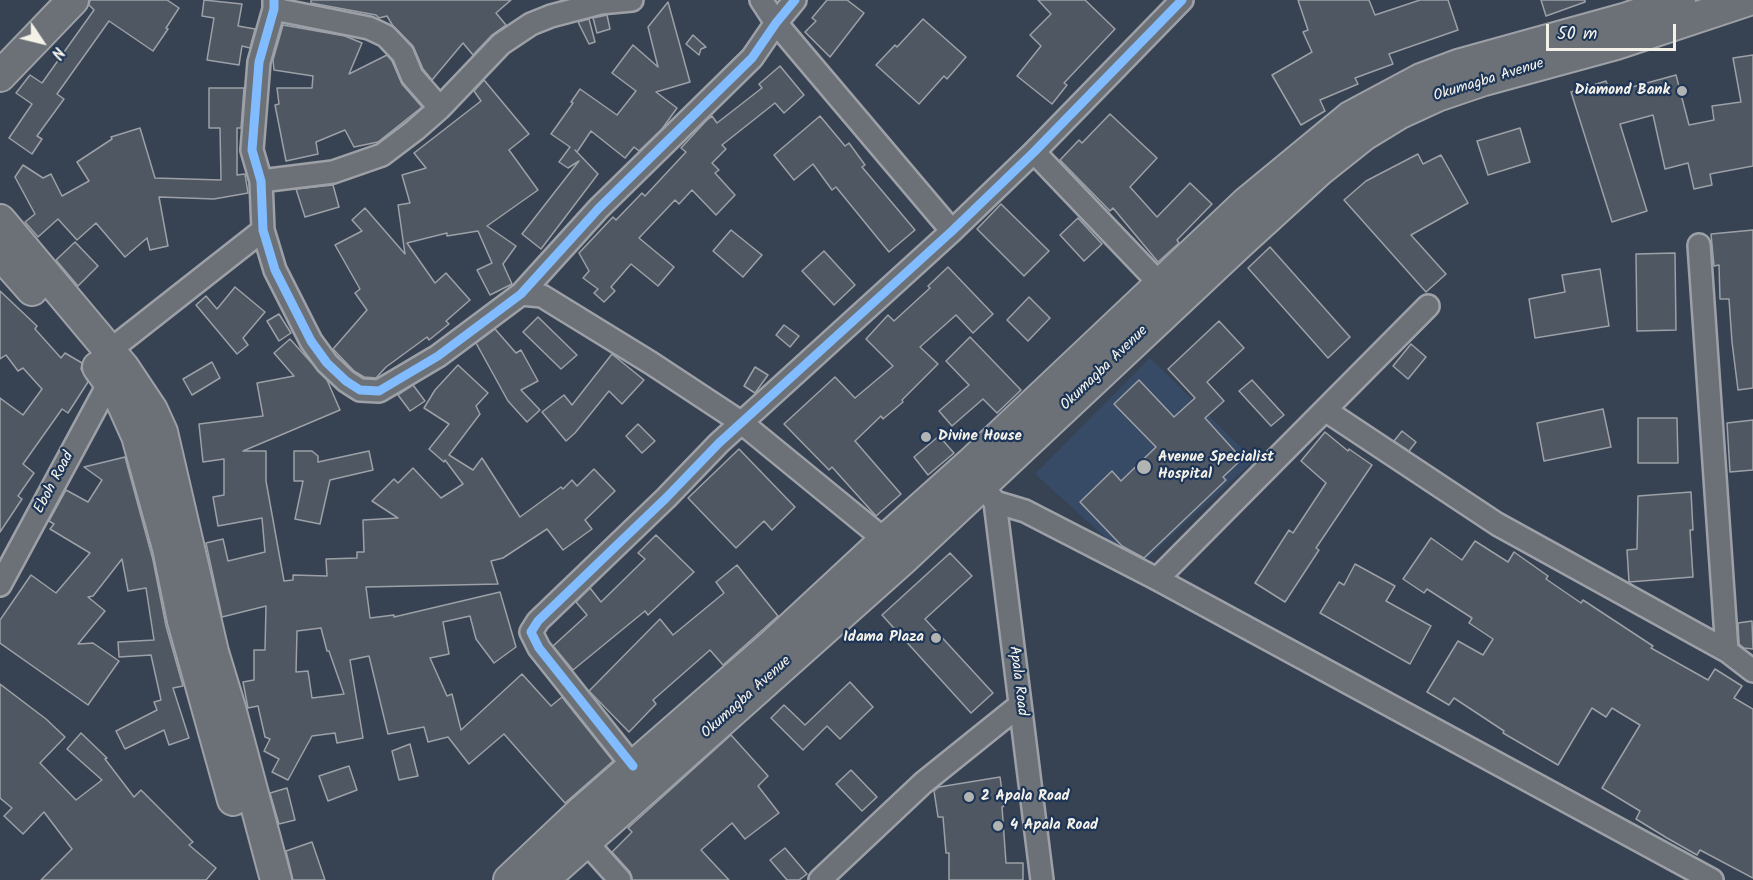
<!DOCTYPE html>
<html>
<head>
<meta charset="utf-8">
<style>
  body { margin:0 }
  #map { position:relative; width:1753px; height:880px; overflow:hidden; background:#374253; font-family:Kalam,sans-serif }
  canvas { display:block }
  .north { position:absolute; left:12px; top:12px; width:60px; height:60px; -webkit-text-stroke:4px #1d3557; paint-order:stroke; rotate:125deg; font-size:16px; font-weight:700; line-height:24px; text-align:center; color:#f4f1e8 }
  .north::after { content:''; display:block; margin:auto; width:21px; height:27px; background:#f4f1e8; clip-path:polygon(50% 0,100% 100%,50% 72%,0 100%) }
  .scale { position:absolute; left:1546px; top:24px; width:130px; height:27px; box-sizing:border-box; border:3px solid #f4f1e8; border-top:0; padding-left:8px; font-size:18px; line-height:21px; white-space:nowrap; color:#f4f1e8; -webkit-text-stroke:4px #1d3557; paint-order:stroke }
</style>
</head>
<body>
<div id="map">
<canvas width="1753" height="880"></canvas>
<div class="north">N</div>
<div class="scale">50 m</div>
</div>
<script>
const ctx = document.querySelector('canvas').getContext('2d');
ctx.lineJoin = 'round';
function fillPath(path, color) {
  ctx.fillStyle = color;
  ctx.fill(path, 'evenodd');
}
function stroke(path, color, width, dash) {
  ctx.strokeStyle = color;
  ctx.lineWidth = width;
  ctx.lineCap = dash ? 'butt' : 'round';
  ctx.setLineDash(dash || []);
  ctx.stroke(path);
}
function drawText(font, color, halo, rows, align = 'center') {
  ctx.font = font + ' Kalam,sans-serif';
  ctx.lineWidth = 4.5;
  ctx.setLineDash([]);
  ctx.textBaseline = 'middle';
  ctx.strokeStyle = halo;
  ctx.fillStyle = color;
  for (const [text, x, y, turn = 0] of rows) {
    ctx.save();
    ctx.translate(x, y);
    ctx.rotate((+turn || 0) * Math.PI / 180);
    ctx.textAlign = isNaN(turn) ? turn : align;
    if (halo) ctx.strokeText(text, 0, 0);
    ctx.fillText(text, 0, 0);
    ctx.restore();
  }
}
const built = new Path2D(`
  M1150 358 1254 460 1138 567 1035 474Z`);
const building = new Path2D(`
  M90 0H167L179 8 166 28 168 29 153 51 109 21 57 94 64 99 37 136 42 139 32 154 9 138 32 104 16 93 30 75 42 83 94 10 89 5Z
  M204 0 242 4 238 26 255 29 250 48 242 46 239 65 207 60 214 18 202 16Z
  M311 0H511L496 13 506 25 492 35 473 55 463 43 432 80 423 69 413 46 393 26 387 16 379 18 376 15 311 3Z
  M827 0H847L864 13 830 57 805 32 816 21 812 18Z
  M1038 0H1085L1115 29 1064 83 1067 85 1052 104 1017 76 1041 46 1030 35 1051 14Z
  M1298 0H1369L1375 15 1420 0H1448L1458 30 1389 54 1393 64 1355 78 1358 84 1320 100 1325 111 1301 125 1272 75 1312 52 1303 32 1308 30Z
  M1541 0H1585V2L1546 16Z
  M668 2 690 82 656 92 677 108 662 129 639 151 634 147 625 158 591 131 577 152 575 150 598 174 541 249 522 234 579 161 568 168 559 162 570 147 551 134 573 103 571 102 580 89 617 115 636 91 612 73 633 45 658 67 648 27Z
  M607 15 610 29 597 33 593 18Z
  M589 19 595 42 589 44 578 22Z
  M923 19 966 57 947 79 944 76 919 104 876 65 895 45 897 47Z
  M283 25 345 36 362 43 349 74 387 55 392 61 402 84 422 107 378 142 354 147 345 130 316 142 318 154 286 161 275 105 279 104 277 88H312L313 76 274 70 273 60Z
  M693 35 706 47 701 49 699 55 686 44Z
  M1753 55V166L1710 174 1712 185 1694 189 1688 163 1665 169 1653 115 1620 124 1647 211 1612 222 1571 92 1606 81 1610 93 1676 75 1689 125 1714 120 1712 106 1741 102 1733 58Z
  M780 66 804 95 784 113 775 103 722 145 726 149 712 163 719 170 715 173 735 195 716 215 692 190 679 204 675 200 639 238 674 267 658 286 631 264 611 287 615 291 604 302 594 293 598 289 583 278 589 271 579 253 613 217 616 220 642 193 645 196 686 152 681 148 706 121 712 116 717 123 762 88 759 84Z
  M484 80 529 134 509 150 538 190 487 226 516 246 503 264 512 284 490 295 477 270 492 263 478 231 447 236V233L407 243 435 283 446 273 470 300 446 321 449 324 429 340 427 337 386 367 376 378 364 377 354 371 333 349 367 310 355 293 360 289 335 245 362 231 352 220 365 208 405 254 398 205 410 203 402 175 426 168 414 153 481 101 474 91Z
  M209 88H244L241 128H237V175L245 174 248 193 214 199 159 197 168 246 150 250 147 238 125 257 96 223 77 240 58 219 38 237 25 222 35 214 15 177 23 165 43 178 51 174 62 196 89 181 77 162 112 139 111 137 140 128 155 178 221 180 220 128H209Z
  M1110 114 1157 158 1130 187 1157 217 1190 183 1212 204 1177 240 1179 243 1158 262 1113 208 1110 211 1060 160 1079 140 1082 143Z
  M820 116 845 146 849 143 865 165 862 167 915 230 889 252 836 187 832 190 813 164 794 180 774 155Z
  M1520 128 1530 162 1488 175 1477 141Z
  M1418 154 1423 164 1441 155 1468 203 1411 235 1446 274 1426 292 1344 200 1366 181Z
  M333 185 339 207 305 217 296 189Z
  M1001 204 1049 251 1024 276 977 229Z
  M1078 218 1102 244 1084 261 1060 235Z
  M731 230 762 255 743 277 713 251Z
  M1753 230V388L1738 390 1732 342 1729 299H1720L1719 265 1714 266 1711 234Z
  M75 242 98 266 78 286 56 260Z
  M1270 247 1350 337 1328 358 1248 268Z
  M824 251 855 285 834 305 802 271Z
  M1675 253 1676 330 1637 331 1636 254Z
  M948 267 993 314 973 333 956 315 920 347 938 364 902 400 903 402 883 419 881 416 855 441 901 494 876 516 832 467 829 470 784 424 835 377 855 398 893 366 866 339 888 315 894 321 930 288 928 286Z
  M1600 269 1609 326 1535 338 1529 299 1565 292 1562 275Z
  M235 287 265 312 243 338 248 345 237 354 196 305 206 296 217 309Z
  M0 291 37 326 35 329 61 358 65 353 82 363 81 369 88 382 68 413 62 409 23 464 34 473 18 496 22 499 0 532V398L23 415 42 389 23 368 18 371 6 355 0 359Z
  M1029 297 1050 318 1028 341 1007 320Z
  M279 314 291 333 279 341 267 321Z
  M538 317 577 355 561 369 523 332Z
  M1219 321 1244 348 1207 382 1224 401 1205 418 1242 459 1223 477 1226 480 1144 558 1122 546 1080 502 1112 471 1121 481 1156 447 1114 404 1139 380 1174 417 1195 398 1168 369Z
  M784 325 799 336 790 347 776 335Z
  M495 329 516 353 521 350 538 381 521 390 540 410 527 422 508 401 476 343Z
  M970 337 1021 390 997 413 983 399 952 426 939 411 969 385 946 361Z
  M290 339 327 380 340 410 243 451H266V481L284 581 293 580V575L327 576 326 559 357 558V552H364L363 520 398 518 372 501 394 479 398 483 413 468 441 498 463 484 445 460 444 462 429 449 449 424 424 408 435 390 458 365 488 393 476 406 480 414 449 455 473 470 482 458 520 517 561 487 563 489 572 480 577 486 594 469 615 491 585 520 592 529 563 550 547 529 503 558 491 561 498 584 366 587 370 618 394 615V617L500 592 516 647 494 663 476 639 470 616 443 622 449 654 430 658 447 696 452 694 461 730 522 674 551 706 562 697 613 761 565 803 504 734 469 764 448 737 428 742 424 727 388 734 369 656 350 660 363 738 337 743 335 733 312 736 288 780 272 772 279 759 264 751 270 739 265 737 258 706 248 708 243 682 254 680V650H265L266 606 222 617 206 543 223 539 228 561 265 552 262 518 218 526 213 497 224 495V459L203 462 199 424 263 416 257 383 294 376 274 353ZM321 628 327 651H329L344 694 312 698 308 671 296 672 297 631Z
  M1411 344 1426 357 1408 379 1393 366Z
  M612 354 644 380 622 404 609 391 575 433 566 441 542 412 564 395 572 405Z
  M212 362 220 378 192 395 183 379Z
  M755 367 768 375 755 393 744 386Z
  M1252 380 1284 415 1271 426 1239 391Z
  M413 385 425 401 410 411 398 395Z
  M1603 409 1611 447 1544 461 1537 423Z
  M1638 418H1677L1678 463H1638Z
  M1753 420V470L1730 472 1727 423Z
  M638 424 655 441 642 453 626 436Z
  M1402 431 1416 442 1409 451 1394 441Z
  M1325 432 1348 451 1349 449 1372 465 1316 548 1319 550 1285 602 1255 583 1289 530 1293 533 1326 483 1301 461Z
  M939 436 954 453 928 475 914 457Z
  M739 449 795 507 772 530 764 521 736 548 688 498Z
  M294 451H312L318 456V462L369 451 373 470 330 480 320 524 295 519 303 481H294Z
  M125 457 153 560 166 626 183 686 173 688 189 738 169 745 164 730 125 749 116 731 157 710 154 702 161 700 151 655 119 657 118 642 154 640 146 588 128 591 122 559 93 596 88 597 105 611 78 644 93 643 119 661 88 705 0 643V620L31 575 56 593 90 553 50 529 54 524 49 521 66 490 88 502 102 480 84 467Z
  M1691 492 1693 530H1690L1693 577 1629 582 1627 550 1637 549 1638 496Z
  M656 535 694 572 648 615 645 611 573 670 553 646 587 615 576 602 590 588 601 602 645 559 638 553Z
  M1431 538 1462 560 1475 541 1508 562 1514 552 1548 576 1546 579 1581 603 1583 600 1653 646 1651 648 1708 680 1715 669 1742 686 1734 698 1753 709V878L1700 850 1697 855 1667 838 1636 819 1640 811 1602 788 1640 725 1612 708 1606 717 1592 708 1558 765 1503 733 1504 731 1454 698 1449 705 1427 692 1458 641 1483 655 1493 639 1469 623 1472 618 1427 589 1424 593 1403 579Z
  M950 553 972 576 925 619 993 693 971 713 882 615Z
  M1355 564 1395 586 1386 601 1431 626 1410 664 1320 613 1339 582 1344 585Z
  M737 565 778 616 723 665 710 650 653 700 656 704 629 732 589 691 660 619 673 635 724 593 716 582Z
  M1752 621 1753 649 1744 648 1739 644 1738 623Z
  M850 682 873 707 840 739 827 726 803 750 771 718 784 705 805 725Z
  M0 684 46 719 65 737 40 763 76 800 102 780 67 749 81 733 107 758 105 759 134 797 141 790 193 842 189 845 216 868 206 880H41L72 849 44 812 23 834 4 816 12 808 0 798Z
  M731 735 768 776 758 786 779 813 745 839 732 823 701 850 729 880H632L630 872 612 852 632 832 628 828Z
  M410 744 418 776 399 780 392 751Z
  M349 766 357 790 328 801 319 776Z
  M851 770 877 797 862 811 836 784Z
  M1000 777 1004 806 1002 807 1006 863H1023V880H949V853H946L943 817H938L934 791 939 787Z
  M287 788 295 820 279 824 270 793Z
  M312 842 325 880H293L286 851Z
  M785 848 807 874 799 880H787L770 860Z`);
const street = new Path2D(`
  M274 0V9L259 62 252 150 261 181 263 230 275 270 311 341 327 363 346 381 360 390 379 391 438 356 521 294 599 208 752 58 776 23 795 0
  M761 0 776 23 803 55 952 231
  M274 9 369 28 386 36 403 54 412 76 440 108
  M1034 152 1161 285
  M261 181 333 172 382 155 415 130 440 108 501 44 531 24 551 16 600 3 632 0
  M1699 245 1727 651
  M521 294 542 296 651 363 742 423 885 540
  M109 351 263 230
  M1325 410 1497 524 1727 651 1753 671
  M988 493 995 502 1042 880
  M995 502 1025 511 1157 579 1712 880
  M1157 579 1428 306
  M0 585 110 381
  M633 766 539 648 531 632 538 621 666 498 719 443 952 231 1034 152 1182 0
  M586 842 620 880
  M820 880 923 783 1020 705`);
const secondary = new Path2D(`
  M0 76 73 0
  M0 220 124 368 152 410 162 432 213 652 230 708 276 880
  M0 254 32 290
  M98 367 119 396 137 436 168 548 183 621 233 800
  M509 880 582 811 772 645 885 540 971 463 1247 202 1350 117 1421 79 1458 65 1624 19 1680 0
  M543 880 902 560 1242 241 1320 170 1364 135 1400 113 1437 96 1484 80 1616 44 1749 0`);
const cycleway = new Path2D(`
  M274 0V9L259 62 252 150 261 181 263 230 275 270 311 341 327 363 346 381 360 390 379 391 438 356 521 294 599 208 752 58 776 23 795 0
  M633 766 539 648 531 632 538 621 666 498 719 443 952 231 1034 152 1182 0`);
const markers = [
  [1682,91,6,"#b2b4b4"],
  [926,437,6,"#b2b4b4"],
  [1144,467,8,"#b2b4b4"],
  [936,638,6,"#b2b4b4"],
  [969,797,6,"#b2b4b4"],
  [998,826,6,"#b2b4b4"]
];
const streetNames = [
  ["Okumagba Avenue",1489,81,-17],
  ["Okumagba Avenue",1105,369,-44],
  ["Eboh Road",55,483,-62],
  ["Apala Road",1017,681,83],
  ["Okumagba Avenue",747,698,-42]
];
const poiNames = [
  ["Diamond Bank",1670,91,"right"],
  ["Divine House",938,437],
  ["Avenue Specialist",1158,458],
  ["Hospital",1158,475],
  ["Idama Plaza",924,638,"right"],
  ["2 Apala Road",981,797],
  ["4 Apala Road",1010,826]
];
fillPath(built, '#374b66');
fillPath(building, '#4f5763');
stroke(building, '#9da1a7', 1.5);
stroke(street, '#9da1a7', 26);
stroke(secondary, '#9da1a7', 34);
stroke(street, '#6c7177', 21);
stroke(secondary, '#6c7177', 30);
stroke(cycleway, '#80bcff', 9);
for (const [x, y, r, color] of markers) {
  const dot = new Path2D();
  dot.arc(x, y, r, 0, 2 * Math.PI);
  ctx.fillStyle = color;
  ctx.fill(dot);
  stroke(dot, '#1d3557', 2);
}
drawText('15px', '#f4f1e8', '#1d3557', streetNames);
drawText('bold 15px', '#f4f1e8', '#1d3557', poiNames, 'left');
</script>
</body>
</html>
